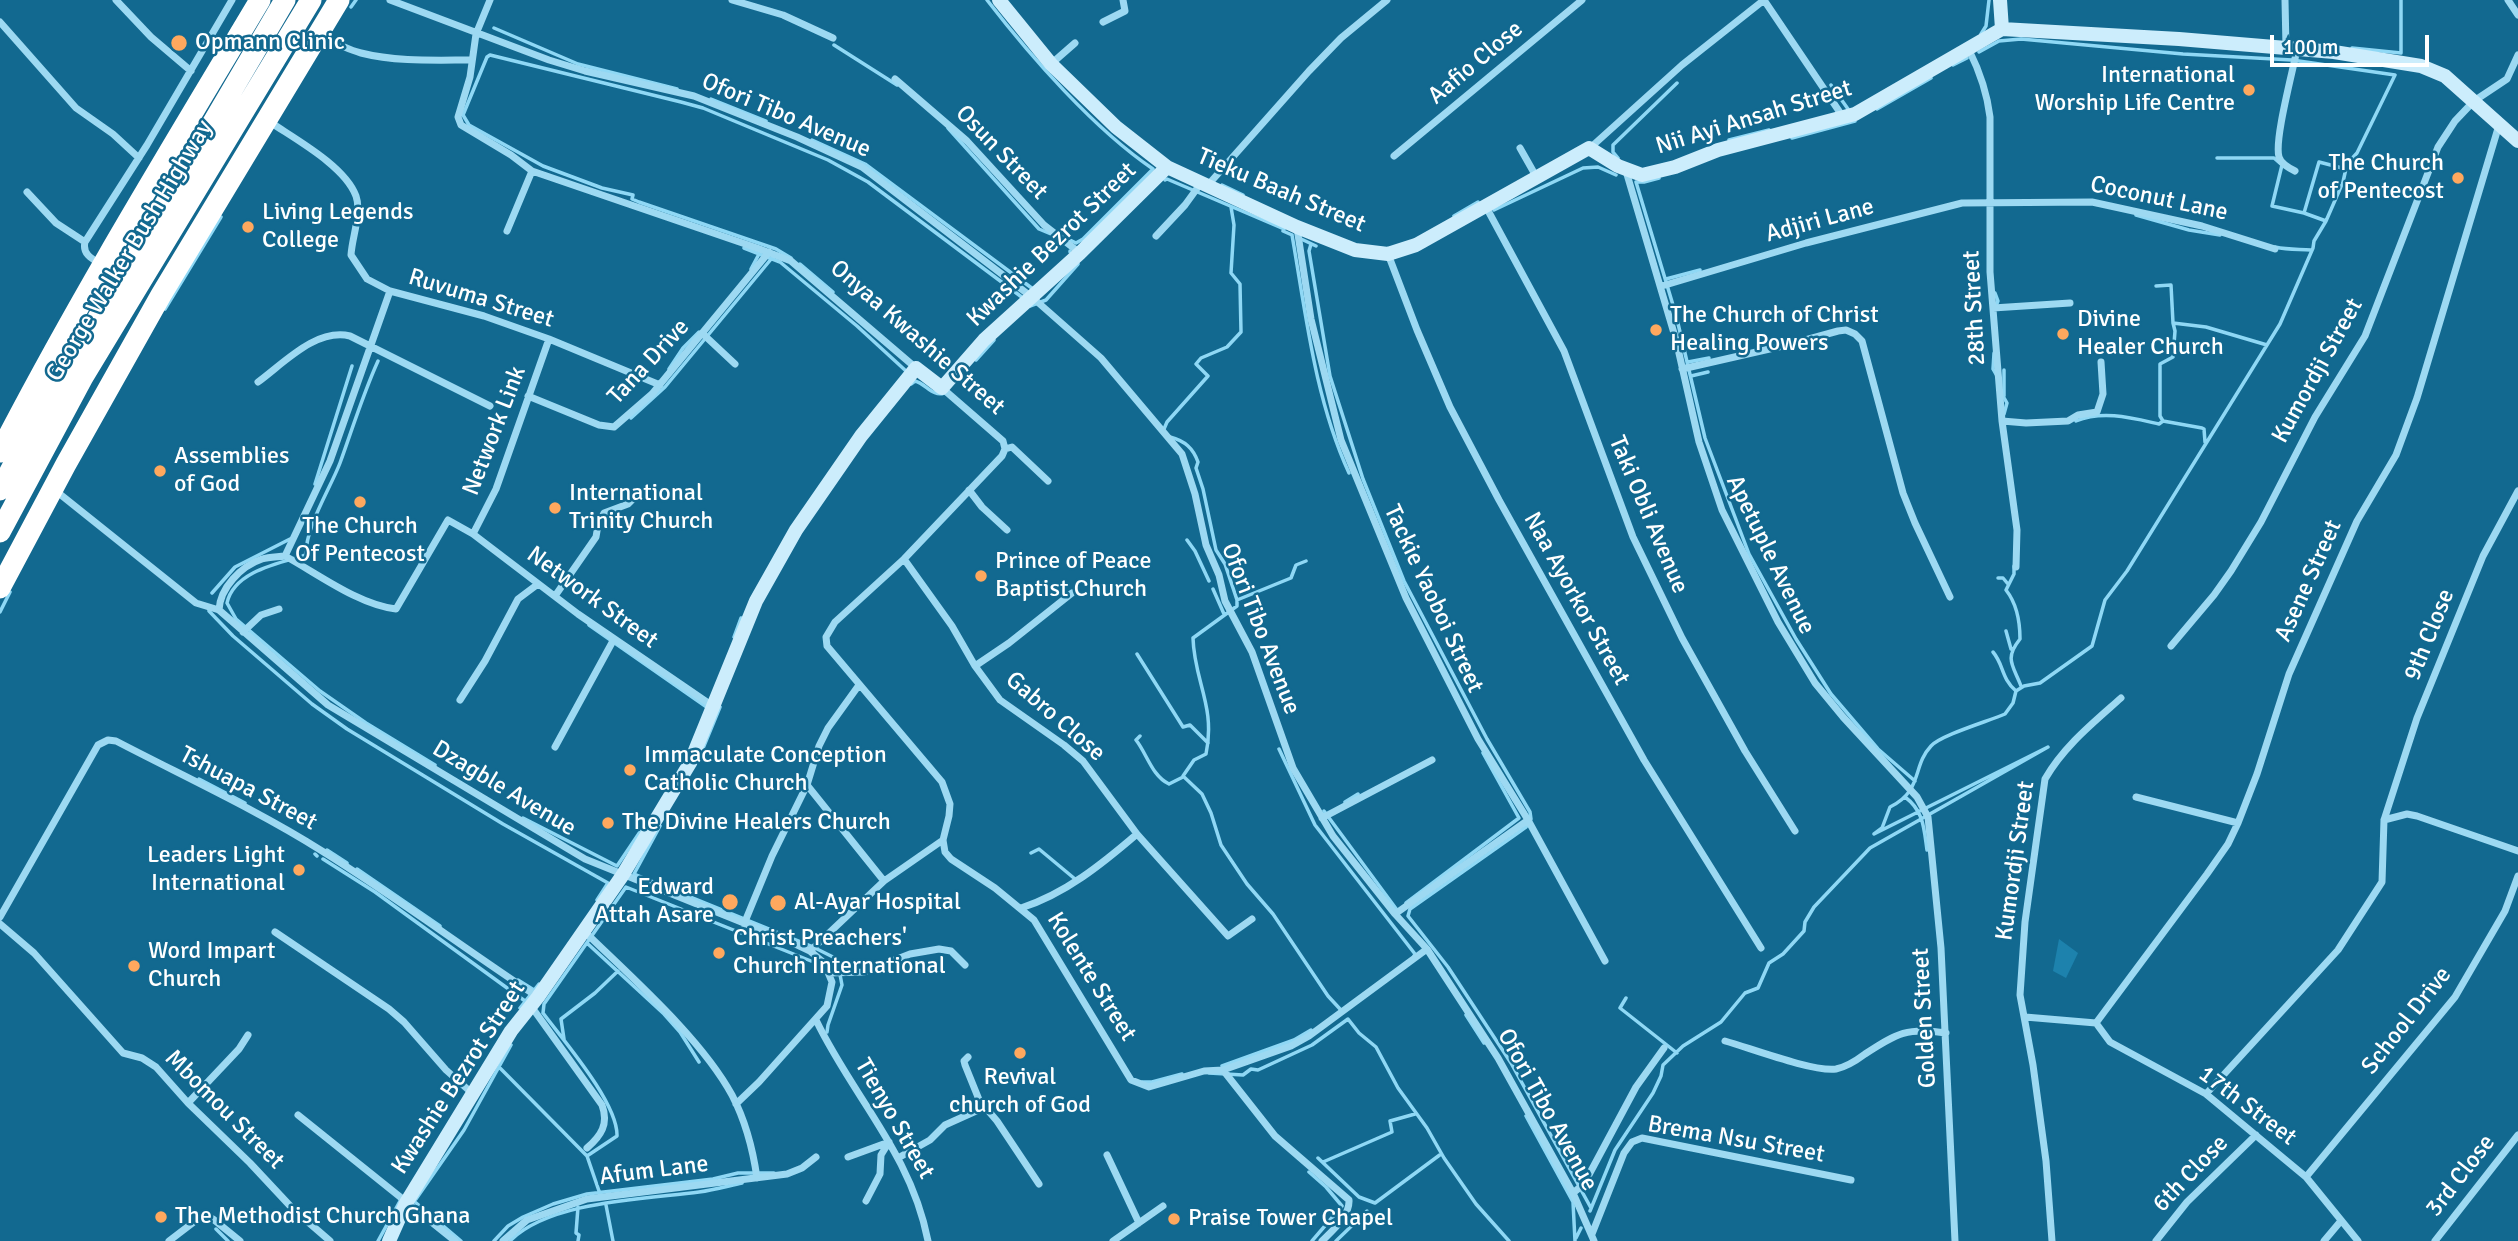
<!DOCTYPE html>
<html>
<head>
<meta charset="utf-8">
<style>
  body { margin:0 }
  #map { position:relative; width:2518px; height:1241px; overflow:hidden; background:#126990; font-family:Signika,sans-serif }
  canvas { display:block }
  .scale { position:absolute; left:2270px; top:35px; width:159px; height:32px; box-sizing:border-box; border:4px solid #fff; border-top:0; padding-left:9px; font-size:21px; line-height:24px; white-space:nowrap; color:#fff; -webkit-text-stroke:5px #126990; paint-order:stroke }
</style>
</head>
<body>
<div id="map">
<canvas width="2518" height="1241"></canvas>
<div class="scale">100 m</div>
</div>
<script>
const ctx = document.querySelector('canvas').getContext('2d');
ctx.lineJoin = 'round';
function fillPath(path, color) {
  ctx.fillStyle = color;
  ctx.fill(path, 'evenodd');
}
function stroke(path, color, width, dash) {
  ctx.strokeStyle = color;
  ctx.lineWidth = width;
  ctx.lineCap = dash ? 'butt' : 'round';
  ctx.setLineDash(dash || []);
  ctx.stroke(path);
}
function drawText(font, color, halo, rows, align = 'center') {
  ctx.font = font + ' Signika,sans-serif';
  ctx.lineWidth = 5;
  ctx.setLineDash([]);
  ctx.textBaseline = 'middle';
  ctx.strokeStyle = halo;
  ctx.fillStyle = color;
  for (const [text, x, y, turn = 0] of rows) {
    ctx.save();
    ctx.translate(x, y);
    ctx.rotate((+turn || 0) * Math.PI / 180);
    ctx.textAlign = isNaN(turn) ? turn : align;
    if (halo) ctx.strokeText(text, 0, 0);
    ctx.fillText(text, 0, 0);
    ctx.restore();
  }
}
const green = new Path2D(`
  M2059 939 2078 953 2066 978 2053 971Z`);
const stream = new Path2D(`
  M987 0C1031 57 1094 129 1153 169L1083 239 1076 243 1066 238
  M351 7 356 0
  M494 28 578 64 677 89
  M1981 34 1986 26 1989 0
  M834 45 897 85
  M2352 48 2401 53V0
  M1953 65 1967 58
  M1831 85 1848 109
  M711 99 766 121
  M1877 109 1931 78
  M948 128 1039 229 1051 234
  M1792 138 1855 121
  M812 140 865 164 1033 289
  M1729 140 1769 130
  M1618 158 1613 152V145L1677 83
  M2217 158H2274L2282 165 2272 206 2304 213
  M1165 180 1167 179 1284 229 1283 231 1292 235
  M1636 182 1676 315 1705 438 1749 554 1796 639 1831 694 1878 749 1915 781
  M1636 182H1644L1659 178
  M1222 185 1243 195
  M1494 210 1583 168 1598 167 1616 175
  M2136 215 2189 230 2220 235
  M1454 216 1478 202
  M2326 221 2304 213 2319 162 2346 169
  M1292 235C1306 315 1315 399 1349 473
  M1299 238 1316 246
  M1311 244 1309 251 1330 376 1363 479 1404 581 1487 739 1530 812 1531 819 1526 827 1512 837 1410 909 1408 916 1448 967 1511 1063 1591 1208
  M2275 247C2289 250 2298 249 2311 250
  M744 248 780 262 857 326 906 371
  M1070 251V252
  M791 258 776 249 639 202 632 199 633 195 602 188 543 166 469 125 463 115 487 57 490 55 681 102 703 108 828 160 868 182 1023 298
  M800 264 833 292
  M751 269 759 254
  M1666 279 1700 270
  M2156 286 2171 285 2173 323 2206 327 2267 345
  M1995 293 1998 301 1995 308
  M1030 306 1046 300 1078 264
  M165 309 221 217
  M2173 323 2175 331 2173 357 2160 364V416L2163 421 2202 428 2204 429 2205 442
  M1994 353 1993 369 1997 376
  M976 360 994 340
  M378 361C363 394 352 430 340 463 330 489 305 528 306 555 280 563 234 571 227 603L236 619 320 691 366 723 435 765
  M1688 362 1709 358
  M669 369 683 348 699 332
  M2004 370V396
  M1691 376 1708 372
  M911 384 915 381C926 384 933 397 944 393
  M2003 396 2007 403 2004 414
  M631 418 665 387 772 258
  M2076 421C2103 410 2132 418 2159 424L2163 421
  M1164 429 1167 422 1208 376 1196 364 1201 358 1227 347 1241 332 1240 284 1231 273 1234 225 1231 207
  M1170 437C1185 441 1193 448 1198 462L1196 468 1203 489 1216 550 1225 564 1237 600V606L1193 638C1194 681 1216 706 1206 754L1194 760 1183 776 1202 794 1211 813 1221 845 1247 884 1273 914 1328 996 1340 1009
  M315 484 352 366
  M1187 540 1195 551 1209 581
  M2014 566V574L2006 590C2017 604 2020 622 2020 639 2004 659 2013 665 2021 686
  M1998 578H2003L2008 584
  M1213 589 1224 614
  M212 593 235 567 290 539
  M1237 600 1291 578 1296 565 1306 561
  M209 611 233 636 312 704 347 729 503 824 608 883 597 900
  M0 612 10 592
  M589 625 708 708
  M2006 631 2011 649
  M734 637 741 618
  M1993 652C2004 665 2001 678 2016 691
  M1137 654 1183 727 1190 725 1208 743
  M1140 736 1136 740C1147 754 1152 776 1169 784L1183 777
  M1279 749 1315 825 1415 954 1414 956
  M699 758 720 707
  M199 779 245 803
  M1905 797C1924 811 1924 829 1927 850
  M1345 802 1358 794
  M1324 811 1397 910
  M523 818 617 866 648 820
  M660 826 634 874 811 946 837 959 842 985 828 1025 827 1032
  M327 850 347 863
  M1031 853 1039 849 1075 879
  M315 854 317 856
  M323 859 375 892 525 1001
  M357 869 440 926
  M1406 903 1519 818 1483 753
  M588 944 664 1014 680 1032 699 1062
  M518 980 534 990
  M1626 998 1620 1008 1677 1053
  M520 1008 539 984
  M543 1013 544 1004 626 887 811 961
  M543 1013C563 1040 618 1103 617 1136L587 1156 599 1191
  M1466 1015 1484 1043
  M564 1039 561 1019 595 993 618 971
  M1222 1066 1294 1040 1311 1030
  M499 1067 587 1156
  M1209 1073 1243 1075 1251 1069 1258 1070 1312 1045 1348 1019 1359 1033 1376 1047 1398 1088 1427 1128 1444 1158 1476 1204 1509 1241
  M1142 1082H1152L1182 1074
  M1526 1116 1573 1202 1575 1241
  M1318 1158 1359 1197 1375 1203 1441 1154
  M1323 1162 1392 1132 1390 1121 1415 1114
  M1309 1172 1326 1187 1342 1206 1312 1241
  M416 1199 464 1130 511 1045
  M415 1202 461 1241
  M606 1205 613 1241
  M578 1207 576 1233 579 1235 578 1241
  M1590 1211 1615 1150 1653 1093 1661 1076 1663 1065 1683 1046 1721 1022 1745 993 1758 988 1769 963 1783 954 1804 931 1805 922 1814 907 1870 848 2048 747 1874 834 1882 828 1890 807C1923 791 1912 766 1931 746 1941 735 1989 721 2005 714L2013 703 2016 691 2024 686 2040 683 2092 646 2105 600 2127 571 2280 324 2313 248 2314 241 2326 221 2343 182 2347 164 2357 153 2395 75 2292 60 2183 54 2021 39 1999 41 1979 52
  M216 1229 228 1241
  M1576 1238 1581 1228
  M378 1241 400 1201
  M494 1241 508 1226 523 1217 553 1204 587 1194 713 1179 738 1173H774
  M510 1241C549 1201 645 1199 699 1192 714 1190 728 1186 742 1183
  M1336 1241 1367 1211`);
const street = new Path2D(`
  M116 0 151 37 191 71
  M390 0 549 60 585 71 694 96 797 137 862 167 1033 298 1101 358 1182 454 1195 494 1206 545 1219 575 1225 601 1252 652 1293 768 1333 836 1395 914 1427 949 1498 1058 1573 1193 1594 1241
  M490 0 476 34 470 77 458 117 461 125 511 155 532 171 757 248 791 261 916 368
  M732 0 783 15 833 38
  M2285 0 2286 48
  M2508 0 2518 15
  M0 22 76 108 113 134 139 158
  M1103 22 1125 11 1123 0
  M320 35C333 42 346 49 361 53 396 62 436 60 472 60
  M1969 50C1980 72 1987 92 1990 117V272L2002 421 2017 530 2016 567
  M1051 64 1075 43
  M895 79 967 141 1044 225 1080 253
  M270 122C295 139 345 166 356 196 362 213 352 237 351 255L367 279 390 291 484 316 549 339 660 385
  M1520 148 1537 178
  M1590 148 1682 65 1764 0 1843 117
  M1394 156 1582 0
  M1626 171 1676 340 1699 442 1722 510 1778 622 1815 683 1843 717 1917 797 1928 817 1941 948 1955 1241
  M2295 171C2289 168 2281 164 2279 157 2274 140 2293 71 2297 49
  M1208 185 1309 71 1341 38 1387 0
  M27 192 56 223 85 242
  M1485 205 1564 351 1633 537 1682 638 1745 751 1795 831
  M1297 228 1311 319 1341 440 1406 598 1478 739 1528 820 1605 961
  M507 231 532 171
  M1156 236 1185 205 1201 183
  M1388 254 1417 330 1450 407 1499 500 1644 760 1761 948
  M101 264C92 259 82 254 85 242L147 145 232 0
  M1662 286 1806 243 1962 203 2092 202 2202 226 2275 249
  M1993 308 2070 303
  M703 334 735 364
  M1682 369 1787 345 1838 331 1846 330 1855 334 1862 341 1903 493 1915 523 1950 597
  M258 382C284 363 316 328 350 336L490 406
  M942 388 1003 441 1005 449 1002 456 904 559 835 622 826 637 827 646 942 782 950 804 949 816 943 840 945 852 951 859 995 888 1034 920 1131 1080 1149 1087 1204 1071 1223 1070 1291 1046 1309 1036 1427 949
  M528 396 599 425 614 427 652 394 769 252
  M2002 421 2026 423 2068 421 2078 415 2097 412 2103 394 2101 362
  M1005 449 1012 447 1048 481
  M969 490 982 507 1007 530
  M56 491 196 603 219 610 328 705 585 859 791 942 810 951 824 963 832 982 827 1006 759 1082 736 1104
  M473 534 496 489 549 339
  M285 556C318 574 359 605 396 609L448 520 473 534 578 614 714 707
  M285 556 330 461 390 291
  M904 559 952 626 975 666 1000 700 1064 745 1083 761 1137 834 1228 936 1252 919
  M555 596 596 537 598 525 604 513 628 504 640 492
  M219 610C220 588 241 566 262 559 269 557 278 557 285 556
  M243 632 261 615 279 609
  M2171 646 2214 595 2231 571 2261 522 2315 417 2365 336 2438 147 2455 121 2474 101 2507 79 2518 55
  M975 666 1009 643 1072 593
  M460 700 485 661 518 599 538 584
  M555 747 614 639
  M807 785 884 881
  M2136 797 2238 823
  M1322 818 1432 760
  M2384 820 2407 814 2417 816 2518 851
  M1021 908C1065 894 1102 864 1137 834
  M1395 914 1528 820
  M0 917 98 745 108 740 116 741C185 777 257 810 322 851 396 897 465 949 538 997
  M0 924 34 953 123 1053 142 1058 156 1067 188 1103 250 1163 293 1209 330 1241
  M744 924 772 856 807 785 819 746 828 728 859 685
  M584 931C631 977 701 1038 732 1095 745 1120 753 1150 757 1178
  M275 932 389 1009 404 1022 446 1070 473 1094
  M810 951 884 881 943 840
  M829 973 864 972 910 954 939 949 951 951 965 965
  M531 1006 602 1105C609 1124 601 1136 587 1148
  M2025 1017 2096 1023
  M816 1020C853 1097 911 1153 928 1241
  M2096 1023 2207 874 2228 844 2238 823 2257 774 2289 674 2357 521 2396 455 2417 398 2499 125
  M2096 1023 2110 1042 2206 1094 2306 1177 2358 1241
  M1725 1041C1750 1048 1813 1072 1836 1069 1846 1067 1857 1060 1865 1054 1897 1033 1908 1027 1946 1033
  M968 1057 964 1061 965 1065 982 1107
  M1223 1070 1275 1136 1349 1200C1350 1216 1333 1230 1322 1241
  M2206 1094 2338 950 2382 882 2384 820 2417 718 2483 556 2518 491
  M188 1103 239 1049 248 1035
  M298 1115 455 1241
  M1107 1155 1139 1223
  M848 1157 889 1142
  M898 1158 930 1140 945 1125 985 1107 997 1121 1039 1184
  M2306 1177 2455 997 2505 911 2518 876
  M1573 1193 1584 1184 1636 1087 1664 1048
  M866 1201 880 1174 881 1155 889 1142
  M1592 1234 1624 1153 1632 1142 1642 1138 1851 1180
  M169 1241 203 1215 213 1219 240 1241
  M503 1241 527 1220 587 1199 787 1174 802 1168 816 1157
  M1113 1241 1163 1206
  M2052 1241 2046 1161 2033 1065 2020 995 2025 922 2045 779C2064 746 2093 723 2121 698
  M2156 1241 2187 1202 2256 1135
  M2324 1241 2340 1222
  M2435 1241 2518 1135`);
const secondary = new Path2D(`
  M999 0 1051 64 1116 127 1167 167 1297 227 1355 250 1388 254 1416 245 1589 148 1618 166 1642 175 1675 167 1718 150 1855 114 2002 29
  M2000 0 2002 29
  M2002 29 2179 39 2334 52 2421 66 2445 76 2518 141
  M389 1241 406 1203 511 1031 538 997 622 876 690 763 756 601 796 530 861 436 916 368 942 388 984 340 1080 253 1167 167`);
const highway = new Path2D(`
  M0 452C80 297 171 149 260 0
  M0 490 32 430 285 0
  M0 532 83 377 311 0
  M0 588 66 464 161 295 339 0`);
const markers = [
  [179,43,9,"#ffa85e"],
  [2249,90,7,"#ffa85e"],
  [2458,178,7,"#ffa85e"],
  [248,227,7,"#ffa85e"],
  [1656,330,7,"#ffa85e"],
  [2063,334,7,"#ffa85e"],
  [160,471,7,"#ffa85e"],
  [360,502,7,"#ffa85e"],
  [555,508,7,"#ffa85e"],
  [981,576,7,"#ffa85e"],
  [630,770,7,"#ffa85e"],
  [608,823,7,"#ffa85e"],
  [299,870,7,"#ffa85e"],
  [730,902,9,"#ffa85e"],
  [778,903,9,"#ffa85e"],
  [719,953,7,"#ffa85e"],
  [134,966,7,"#ffa85e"],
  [1020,1053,7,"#ffa85e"],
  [161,1217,7,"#ffa85e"],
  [1174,1219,7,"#ffa85e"]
];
const poiNames = [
  ["Opmann Clinic",195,43],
  ["International",2235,76,"right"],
  ["Worship Life Centre",2235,104,"right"],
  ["The Church",2444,164,"right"],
  ["of Pentecost",2444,192,"right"],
  ["Living Legends",262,213],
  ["College",262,241],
  ["The Church of Christ",1670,316],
  ["Healing Powers",1670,344],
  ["Divine",2077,320],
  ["Healer Church",2077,348],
  ["Assemblies",174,457],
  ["of God",174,485],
  ["International",569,494],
  ["Trinity Church",569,522],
  ["The Church",360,527,"center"],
  ["Of Pentecost",360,555,"center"],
  ["Prince of Peace",995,562],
  ["Baptist Church",995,590],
  ["Immaculate Conception",644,756],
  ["Catholic Church",644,784],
  ["The Divine Healers Church",622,823],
  ["Leaders Light",285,856,"right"],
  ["International",285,884,"right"],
  ["Edward",714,888,"right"],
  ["Attah Asare",714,916,"right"],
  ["Al-Ayar Hospital",794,903],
  ["Christ Preachers'",733,939],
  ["Church International",733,967],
  ["Word Impart",148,952],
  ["Church",148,980],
  ["Revival",1020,1078,"center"],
  ["church of God",1020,1106,"center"],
  ["The Methodist Church Ghana",175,1217],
  ["Praise Tower Chapel",1188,1219]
];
const streetNames = [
  ["Aafio Close",1476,63,-40],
  ["Ofori Tibo Avenue",786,116,23],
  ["Nii Ayi Ansah Street",1754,118,-17],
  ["Osun Street",1001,153,46],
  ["Tieku Baah Street",1281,191,23],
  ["Coconut Lane",2159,199,12],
  ["Adjiri Lane",1820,221,-15],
  ["Kwashie Bezrot Street",1052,245,-44],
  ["George Walker Bush Highway",130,251,-59],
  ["Ruvuma Street",481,299,17],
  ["28th Street",1975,308,-93],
  ["Onyaa Kwashie Street",917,338,41],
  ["Tana Drive",649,362,-47],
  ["Kumordji Street",2318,371,-61],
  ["Network Link",495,431,-69],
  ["Taki Obli Avenue",1648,515,67],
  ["Apetuple Avenue",1770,555,64],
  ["Asene Street",2309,581,-66],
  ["Network Street",592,598,36],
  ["Tackie Yaoboi Street",1433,599,65],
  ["Naa Ayorkor Street",1576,599,61],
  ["Ofori Tibo Avenue",1260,629,69],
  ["9th Close",2430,635,-68],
  ["Gabro Close",1055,717,41],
  ["Tshuapa Street",248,789,28],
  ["Dzagble Avenue",504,789,31],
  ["Kumordji Street",2016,861,-82],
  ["Kolente Street",1091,977,58],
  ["Golden Street",1925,1018,-93],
  ["School Drive",2407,1021,-52],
  ["Kwashie Bezrot Street",459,1078,-57],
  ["17th Street",2247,1106,37],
  ["Mbomou Street",224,1110,45],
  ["Ofori Tibo Avenue",1547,1110,61],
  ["Tienyo Street",894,1119,60],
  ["Brema Nsu Street",1736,1140,10],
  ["Afum Lane",654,1171,-7],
  ["6th Close",2191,1174,-46],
  ["3rd Close",2461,1176,-52]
];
fillPath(green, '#1d82ad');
stroke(stream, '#8fd8f5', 3.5);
stroke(street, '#9dd9f2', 7);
stroke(secondary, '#ccedfc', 14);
stroke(highway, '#fff', 21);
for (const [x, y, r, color] of markers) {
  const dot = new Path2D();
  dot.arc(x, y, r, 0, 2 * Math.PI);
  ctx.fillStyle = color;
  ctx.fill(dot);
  stroke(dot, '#126990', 2.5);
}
drawText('24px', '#fff', '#126990', poiNames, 'left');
drawText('24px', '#fff', '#126990', streetNames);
</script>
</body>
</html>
